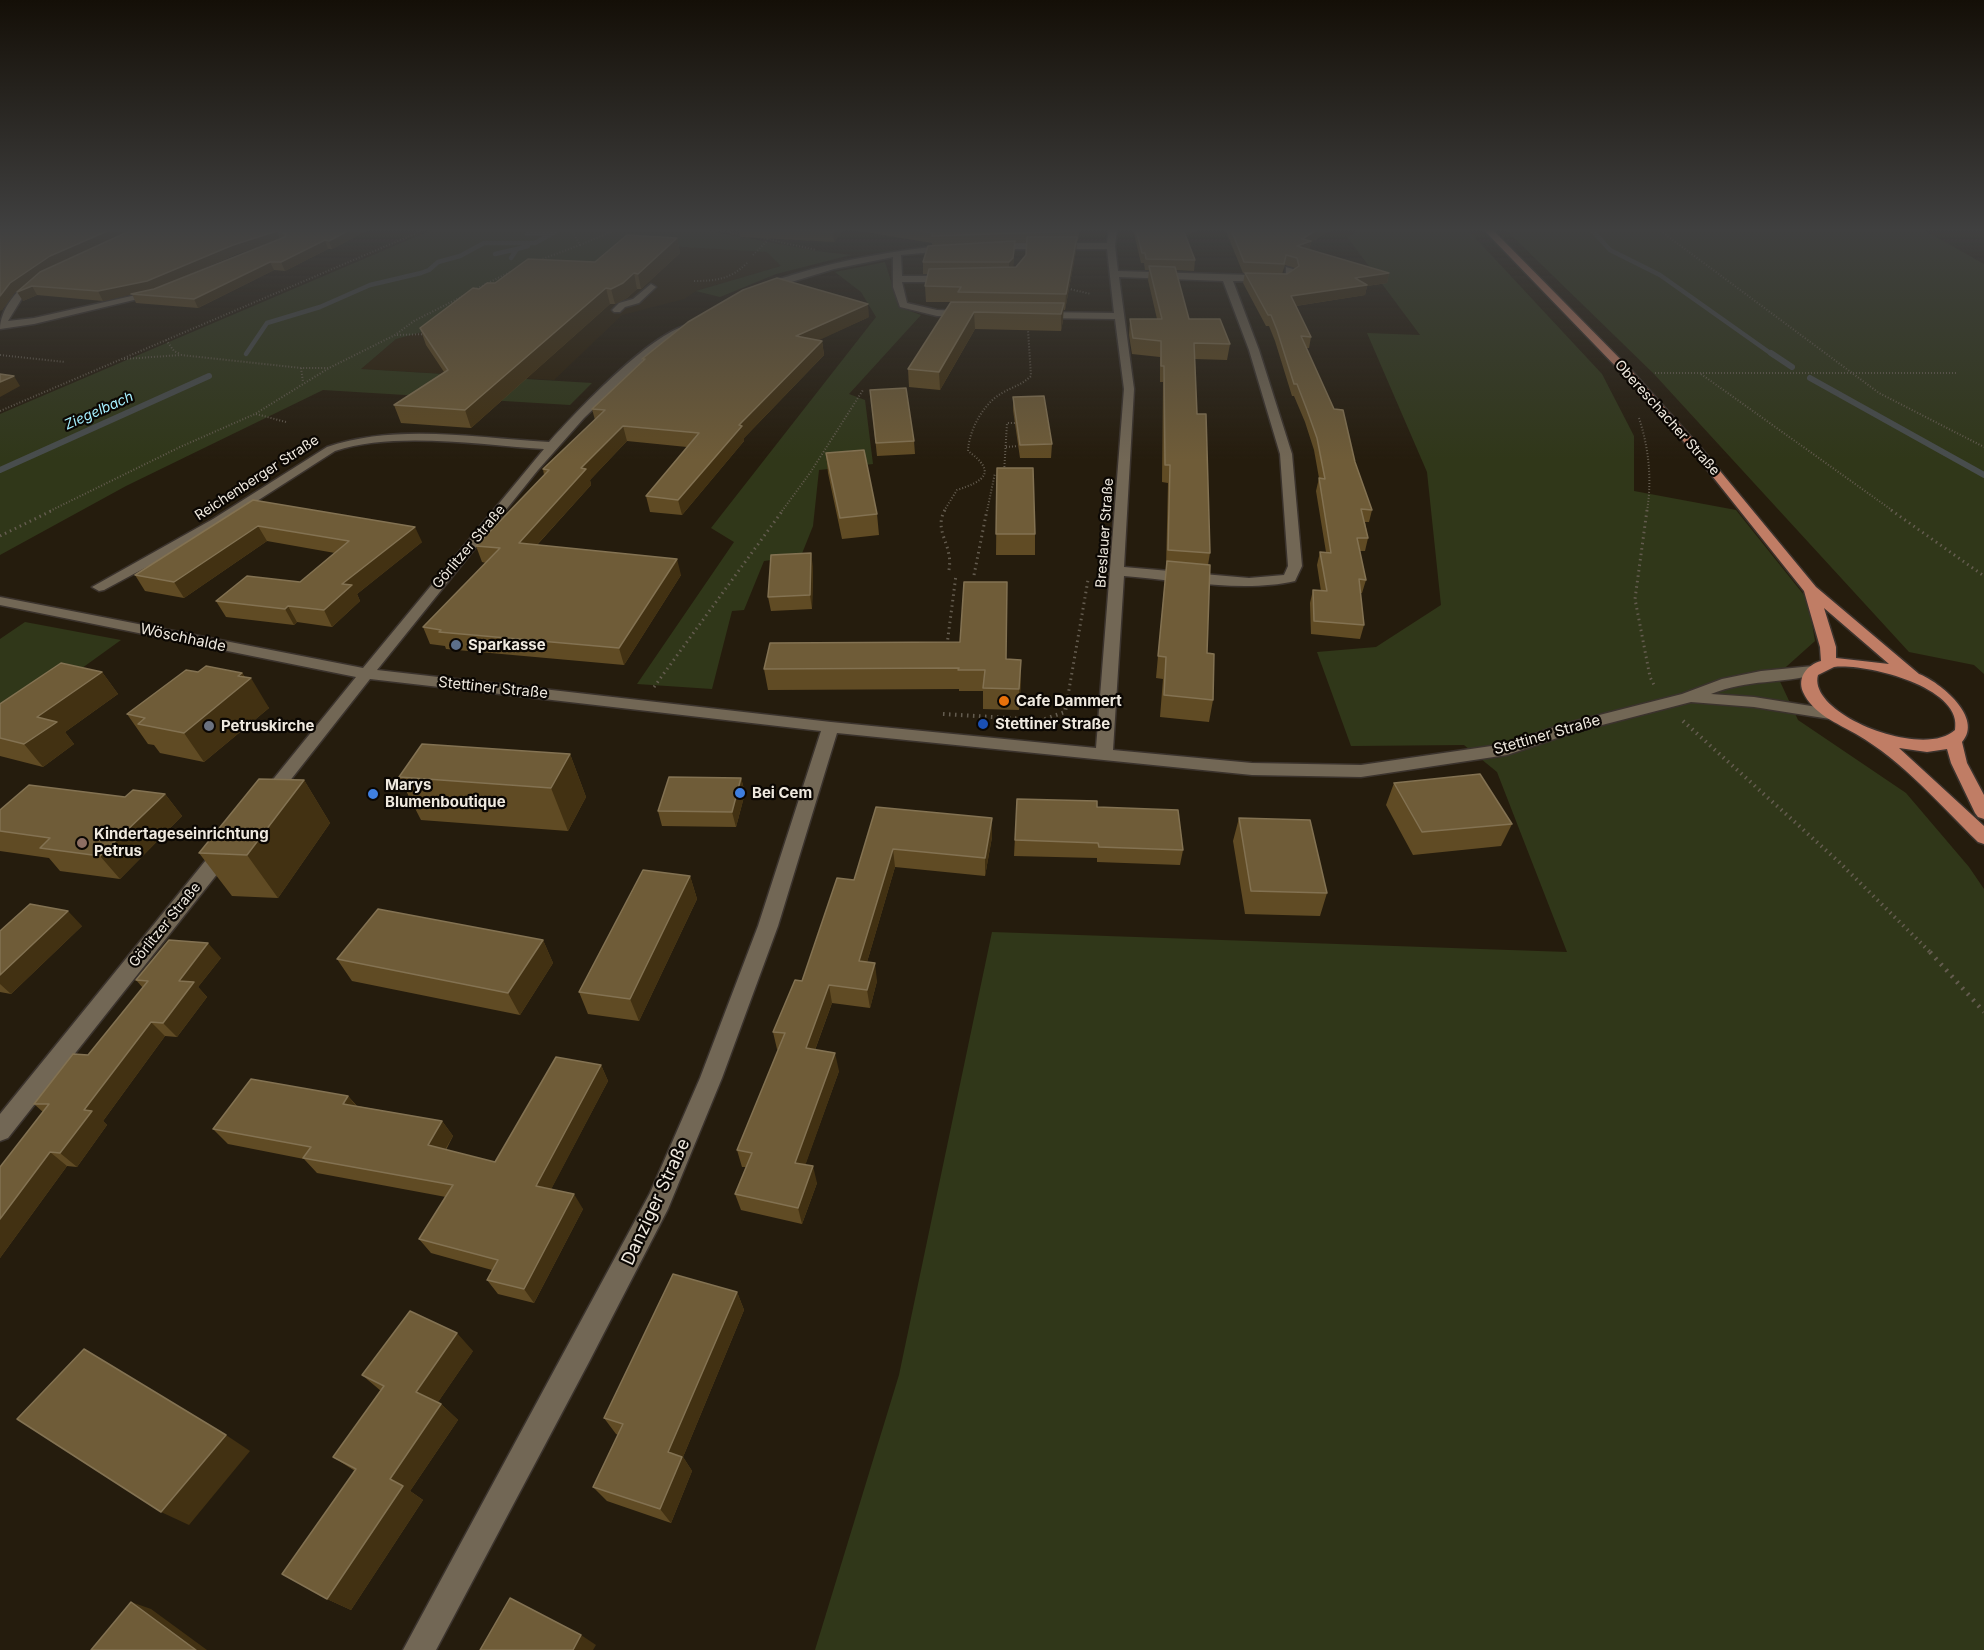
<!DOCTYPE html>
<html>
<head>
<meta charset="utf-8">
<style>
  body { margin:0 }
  canvas { display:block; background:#251c0d }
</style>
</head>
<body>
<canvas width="1984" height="1650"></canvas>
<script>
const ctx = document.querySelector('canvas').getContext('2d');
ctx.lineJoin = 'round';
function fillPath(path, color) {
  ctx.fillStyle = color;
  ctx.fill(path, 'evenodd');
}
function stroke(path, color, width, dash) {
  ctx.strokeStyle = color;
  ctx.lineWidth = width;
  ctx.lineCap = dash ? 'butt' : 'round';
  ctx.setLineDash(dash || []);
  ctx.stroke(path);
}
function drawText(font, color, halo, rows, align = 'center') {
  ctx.font = font + ' Inter,sans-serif';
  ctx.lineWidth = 4.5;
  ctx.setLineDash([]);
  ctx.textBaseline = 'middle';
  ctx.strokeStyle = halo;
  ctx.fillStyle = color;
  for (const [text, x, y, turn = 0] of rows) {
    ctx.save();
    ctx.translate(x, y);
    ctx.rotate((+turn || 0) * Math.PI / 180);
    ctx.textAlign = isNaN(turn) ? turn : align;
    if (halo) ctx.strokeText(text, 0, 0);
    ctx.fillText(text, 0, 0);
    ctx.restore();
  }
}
const built = new Path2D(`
  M633 244 767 252 781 266 696 291 684 299 622 315 554 380 361 369 396 339 441 327Z`);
const green = new Path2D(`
  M434 229H699L816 251 851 255 776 274 720 297 696 291 781 266 767 252 633 244 613 260 441 327 396 339 361 369 592 383 570 405 323 390 126 486 0 555V414Z
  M1358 229H1467L1602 374 1634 436V491L1736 510 1808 600 1815 641 1777 675 1798 720 1906 793 1969 867 1984 889V1650H815L899 1375 992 932 1567 952 1497 772 1464 745 1351 746 1317 652 1376 647 1441 605 1427 472 1367 333 1420 335 1348 238Z
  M1505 229H1922L1984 264V674L1974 665 1909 652 1654 374Z
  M885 262 899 307 921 315 849 394 865 400 873 464 819 470 813 526 801 556 764 561 744 610 732 611 712 689 637 684 734 542 711 528 876 317 861 292 835 272Z
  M25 622 121 640 0 727V639Z`);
const streamFar1 = new Path2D(`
  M1591 229 1610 250 1660 275 1773 355
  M527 234 550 233
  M495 254 517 249
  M511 258 517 249 528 246
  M246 354 267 323 320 307 370 285 421 273 429 270 438 262 460 256 484 243H535L555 232`);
const stream = new Path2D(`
  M1771 353 1792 367
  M1810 378 1984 475
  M0 470 209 376`);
const pathFar3 = new Path2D(`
  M709 229 742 235
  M1658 229 1879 393 1984 447
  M758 237 816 250
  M580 245 618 229
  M753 255 768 240
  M537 261 580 245 571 229
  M694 281C716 281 731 279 747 263
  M1065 288 1091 294
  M474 290 510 272
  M397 335 426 334
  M166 340 174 351 180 354
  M0 355 65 362
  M124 359 181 355 301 368H328
  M301 368 303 382
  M1655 373H1956
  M1701 374 1893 511
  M0 411 426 229
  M256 414 286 422
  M1639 418C1649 449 1652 479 1647 511
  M1006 447 1018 446
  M1004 473 1007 423H1015
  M50 511 180 447 255 414 329 368 395 335 414 321 467 294
  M782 511 810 473 863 390
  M944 511 957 490C985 481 997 472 968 451 969 430 983 404 1002 393 1012 387 1022 385 1031 376L1028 330
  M987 511 995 473`);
const pathFar2 = new Path2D(`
  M945 510C932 532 956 546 948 574
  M1647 510 1635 599 1650 677 1654 685
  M1891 510 1984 576
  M0 536 53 510
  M974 575 987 510
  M947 645 956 575
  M654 687 783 510
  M1066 707 1088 580`);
const pathFar1 = new Path2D(`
  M943 714 1042 720 1065 712 1066 706
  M1683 721 1839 862 1932 954`);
const path = new Path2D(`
  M1930 952 1984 1012`);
const minor = new Path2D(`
  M1109 229H1117L1115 246 1118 271 1283 276 1286 274V267L1293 269 1295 275 1285 282 1233 281 1259 350 1292 454 1302 566 1295 581C1245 593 1176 580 1124 576L1113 750 1252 763 1361 765 1505 744 1564 724 1682 694 1722 679 1761 671 1813 666 1818 668 1821 671 1818 674C1782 684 1748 679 1711 694L1754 697 1830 709 1838 714 1830 719 1754 707 1691 702 1575 732 1507 755 1361 777 1252 775 837 733 778 926 722 1078 668 1209 589 1362 436 1650H403L650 1193 700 1078 758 926 821 731 370 679 274 801H262L259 797 262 793 356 677 0 605V597L363 668 544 449C480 445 395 431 335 451L193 542 104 590 99 591 92 587 213 519 327 447C396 423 478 438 549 442 578 410 644 340 684 326L687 327V331L633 371 584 418 538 470 377 670 831 722 1096 748 1124 389 1115 319 1038 318 1033 315 1038 312 1114 313 1107 249H991L987 246 991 243H1107ZM1119 277 1223 281 1249 350 1280 454 1288 566 1284 575 1249 578 1124 567 1134 389Z
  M951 245 954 246V250L901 255 902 276H950L954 279 950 282H902L907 303 937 310 969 311 974 314 972 316H937L900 307 893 287V257L834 269 762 291 757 288C766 281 781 279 792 275 844 259 897 250 951 245Z
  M36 278 40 281 24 295 8 321 34 318 158 290 163 293 34 324 0 329C0 310 18 286 36 278Z
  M651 284 656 287 639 303 625 307 620 312H614L612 310 619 303 633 299Z
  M226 842 233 844 235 849 233 854 8 1138 0 1141V1114L219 844Z`);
const major = new Path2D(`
  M1483 229H1492L1632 371 1701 448 1816 587 1919 674C1940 682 1984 718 1962 742L1967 763 1984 795V819L1978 817 1975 813 1951 763 1947 749 1927 752 1899 748 1984 826V844L1978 842C1940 805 1903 761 1856 734 1837 723 1813 714 1803 692 1797 677 1807 665 1821 661L1820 647 1804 591 1693 452 1624 375ZM1824 608 1889 664 1836 658V647ZM1834 667C1865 663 1964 687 1955 730 1923 760 1807 714 1818 675Z`);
const wall = new Path2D(`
  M0 229H370L332 249H328L285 271 274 270 198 308 136 303 132 294 103 301 37 295 23 301 26 285 15 292 2 310ZM277 240 152 290 237 254ZM109 241 50 267 55 264Z
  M739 229H845L834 242 740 237Z
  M846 229H1080L1078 241H1077L1076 251 1065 310H1063V320L1061 331 975 329 940 390 909 387 908 369 951 302H926L925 286 928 274H923V262L932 246V243ZM1015 243H1027L1026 255 1016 267H1013Z
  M1133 229H1197L1196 231 1185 236 1195 260 1194 271 1176 270 1189 319 1230 344 1227 360 1195 359 1197 414 1210 553 1208 565 1207 653 1213 700 1209 722 1160 717 1163 679 1156 678 1166 568 1168 483 1162 482 1163 382H1160V357L1132 354 1129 335 1130 319H1157L1148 280 1149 270H1145L1144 263H1141Z
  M1225 229H1333L1311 242 1309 250 1389 273 1387 283 1367 286 1365 295 1296 306 1311 337 1309 348H1306L1355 462 1372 510 1369 522H1365L1368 538 1365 551H1360L1366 580 1362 593H1360L1364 625 1360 639 1311 634 1310 603 1313 590 1321 591 1317 565 1320 552H1326L1316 491 1319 478 1314 450 1305 422 1294 396H1292L1275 341 1269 326H1266L1243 283 1245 273 1287 274 1295 268 1285 265 1282 274 1243 273Z
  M677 238 680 253 641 289H637L627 298 615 304H610L471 428 401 423 394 405 444 372 426 345 420 328 479 289 495 283 595 262Z
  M869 317 818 340 822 341 824 355 744 438V441L682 515 650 512 646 496 687 447 627 441 590 480 591 485 537 545 681 575 624 665 446 649 445 646 430 644 423 627 486 563 482 562 476 546 544 475 543 469 595 420 592 409 643 361 642 359Z
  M870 390 914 441 915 454 877 456Z
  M1013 397 1052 444 1051 458H1020L1013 410Z
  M826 453 877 514 879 535 842 539 828 473Z
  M997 468 1035 534V555H996Z
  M253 500 422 542 357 594 360 601 332 627 297 622 294 625 226 617 216 601 300 582 335 553 267 541 184 598 145 591 135 575Z
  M813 567 812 609 771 611 768 597Z
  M1006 659 1021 680 1019 710 983 709V691H959V689L768 690 764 669Z
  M102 672 118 694 65 732 74 744 43 767 0 756V704Z
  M198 672 242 673 269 708 204 762 160 753 154 745 148 744 127 714Z
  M570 754 586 797 568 831 421 820 399 777Z
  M741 778 745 793 736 827 662 826 658 811Z
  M304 780 330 823 278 898 232 896 199 853Z
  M1394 783 1512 824 1501 846 1413 855 1386 805Z
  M165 794 182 816 120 879 60 871 49 858 0 851V810Z
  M1017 799 1097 807 1183 850 1180 865 1097 862V858L1014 856Z
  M876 807 992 837 985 876 895 867 867 962 877 981 870 1008 832 1003 815 1050 839 1071 805 1165 817 1183 802 1224 741 1210 735 1194 746 1167H742L737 1150 778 1050 777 1049 773 1032 802 981 854 880Z
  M1239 818 1327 893 1320 916 1245 914 1233 841Z
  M690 876 697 899 639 1021 588 1014 579 992Z
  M82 926 11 994 0 992V931Z
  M543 940 553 963 520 1015 352 981 337 959Z
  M221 958 198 987 207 997 177 1037 165 1036 103 1121 107 1125 77 1167 67 1166 0 1258V1167L43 1112 34 1104 88 1055 143 988 136 980Z
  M601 1065 608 1081 551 1189 583 1209 534 1303 498 1294 487 1280 492 1270 431 1253 419 1239 446 1197 317 1173 304 1159 228 1144 213 1129 348 1096 357 1106 442 1121 453 1136 446 1150 495 1162Z
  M737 1292 744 1310 683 1457 692 1471 671 1523 607 1501 593 1487 618 1435 616 1434 604 1418Z
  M473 1351 438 1402 441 1404 458 1420 410 1491 423 1500 351 1610 327 1599 355 1471 333 1457 381 1391 362 1375Z`);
const shadedWall = new Path2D(`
  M112 229H136L55 264 15 292 2 310 0 311V296L10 283 50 256Z
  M351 229H370L332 249 329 241Z
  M835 229H845L834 242 833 232Z
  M1182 229H1197L1196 231 1181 237Z
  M1318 229H1333L1311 242 1309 251 1297 246 1302 239Z
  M277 231 280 239 237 254 151 290 103 301 98 291Z
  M1077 237 1076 251 1065 310 1066 294Z
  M677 238 680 253 641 289 638 274Z
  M325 240 328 249 285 271 281 262Z
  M1015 241 1013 269 1009 273V262Z
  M270 262 274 270 198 308 194 299Z
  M634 273 637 289 627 298 615 304 611 289Z
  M1389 273 1387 283 1367 286 1365 295 1289 307 1291 296 1355 278Z
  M32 286 37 295 23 301 17 292Z
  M606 288 610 304 471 428 465 410Z
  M1064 303 1063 320 1061 331V314Z
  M868 304 869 317 798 350 796 336Z
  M974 312 975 329 940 390 939 372Z
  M822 341 824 355 744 438V441L682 515 678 500 739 425Z
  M14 376 20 386 0 397V382Z
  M623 426 627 441 590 480 591 485 524 559 519 543 581 468Z
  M258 526 267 541 184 598 174 582Z
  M415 527 422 542 357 594 360 601 332 627 324 610 342 584Z
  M811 553 813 567 812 609 810 595Z
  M677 559 681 575 624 665 619 648Z
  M288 606 297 622 294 625 285 609Z
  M1021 660V680L1019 710V689Z
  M102 672 118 694 65 732 74 744 43 767 24 744 37 717Z
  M242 673 247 681 251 678 269 708 204 762 184 733Z
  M570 754 586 797 568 831 551 788Z
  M741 778 745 793 736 827 732 812Z
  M304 780 330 823 278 898 247 855Z
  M165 794 182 816 120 879 100 856Z
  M992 818V837L985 876V858Z
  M893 849 895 867 862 979 859 961Z
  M690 876 697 899 639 1021 630 999Z
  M68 911 82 926 11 994 0 984V975Z
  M543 940 553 963 520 1015 508 993Z
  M208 943 221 958 198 987 207 997 177 1037 163 1023 179 981Z
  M875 963 877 981 870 1008 867 990Z
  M829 985 832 1003 809 1066 806 1048Z
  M151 1022 165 1036 103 1121 107 1125 77 1167 60 1153 84 1110Z
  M835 1053 839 1071 800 1180 795 1163Z
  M601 1065 608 1081 545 1201 536 1186Z
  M348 1096 360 1111 343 1104Z
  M442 1121 453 1136 439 1160 428 1145Z
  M50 1152 67 1166 0 1258V1219Z
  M813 1166 817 1183 802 1224 798 1208Z
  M574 1194 583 1209 534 1303 524 1289Z
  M737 1292 744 1310 683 1457 692 1471 671 1523 660 1509 668 1452Z
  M457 1333 473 1351 434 1408 416 1392Z
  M441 1404 458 1420 410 1491 423 1500 351 1610 327 1599 390 1479Z
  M226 1435 250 1451 189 1525 161 1512Z
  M131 1602 151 1609 207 1650H196Z
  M581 1635 596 1645 593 1650H573Z`);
const building = new Path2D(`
  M0 229H112L50 256 10 283 0 296Z
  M134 229H351L329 241 325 240 281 262H270L194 299 131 294 154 289 285 237 286 234 277 231 233 245 147 281 98 291 32 286 17 292 40 272Z
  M775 229H835L833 232Z
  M910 229H1079V231L932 236 933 233Z
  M1136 229H1183L1195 260 1146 259 1145 253H1142Z
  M1231 229H1318L1302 239 1311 241 1297 246 1389 273 1355 278 1367 285 1291 296 1311 337 1301 336 1334 409 1343 410 1355 462 1372 510 1361 509 1368 538H1357L1366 580 1359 579 1364 625 1314 621 1313 590 1327 591 1320 552 1331 553 1319 478 1325 479 1317 438 1307 410 1297 384H1294L1277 330 1271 315H1268L1245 273 1287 274 1299 266 1297 258 1286 255 1284 264 1244 262Z
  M627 235 677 238 638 274 634 273 623 283 611 289 606 288 465 410 394 405 448 370 420 328 473 288 479 289 487 283H495L528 259 595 262Z
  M1027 237H1077L1066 294 958 292 961 287 925 286 929 269 1016 267 1026 255Z
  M1015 241 1013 258 1009 262H923L928 246Z
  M1149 266 1175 267 1189 319H1220L1230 344 1194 343 1197 414H1206L1210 553 1168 550 1170 465H1165L1164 366H1161V341L1133 338 1130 319H1162Z
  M777 278 868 304 796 336 822 341 739 425 742 426 678 500 646 496 699 433 623 426 581 468 586 469 519 543 677 559 619 648 439 632 441 630 423 627 500 548 476 546 549 470 543 469 605 410 592 409 645 359H642L688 322 743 290Z
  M951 302 1064 303 1061 314 974 312 939 372 908 369Z
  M0 374 14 376 0 382Z
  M906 388 914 441 876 443 870 390Z
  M1044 396 1052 444 1020 445 1013 397Z
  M864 450 877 514 840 518 826 453Z
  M997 468H1033L1035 534H996Z
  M253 500 415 527 342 584 352 585 324 610 288 606 285 609 216 601 247 576 300 582 349 541 258 526 174 582 135 575Z
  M811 553 810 595 768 597 771 555Z
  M1167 561 1210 565 1207 653 1214 654 1213 700 1164 695 1166 657 1158 656Z
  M964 582H1007L1006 659 1021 660 1019 689 983 688 985 670H958L959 668 764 669 770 643 960 642Z
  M61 663 102 672 37 717 57 722 24 744 0 738V704Z
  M206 666 242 673 238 676 251 678 184 733 138 724 145 718 127 714 186 670 198 672Z
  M422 744 570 754 551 788 399 777Z
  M1480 774 1512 824 1422 832 1394 783Z
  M669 777 741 778 732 812 658 811Z
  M259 779 304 780 247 855 199 853Z
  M29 785 125 797 133 790 165 794 100 856 40 848 50 838 0 831V810Z
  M1017 799 1097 801V807L1178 810 1183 850 1099 847 1098 843 1015 840Z
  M876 807 992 818 985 858 893 849 859 961 875 963 867 990 829 985 806 1048 835 1053 795 1163 813 1166 798 1208 735 1194 752 1153 737 1150 785 1033 773 1032 795 980 802 981 837 878 854 880Z
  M1239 818 1310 820 1327 893 1251 891Z
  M643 870 690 876 630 999 579 992Z
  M30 904 68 911 0 975V931Z
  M378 909 543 940 508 993 337 959Z
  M169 940 208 943 179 981 194 982 163 1023 151 1022 84 1110 92 1111 60 1153 50 1152 0 1219V1167L49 1104H34L73 1054 88 1055 148 981 136 980Z
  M556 1057 601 1065 536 1186 574 1194 524 1289 487 1280 498 1260 419 1239 453 1185 303 1158 311 1147 213 1129 251 1079 348 1096 343 1104 442 1121 428 1145 495 1162Z
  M673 1274 737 1292 668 1452 682 1457 660 1509 593 1487 623 1424 604 1418Z
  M410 1311 457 1333 416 1392 441 1404 390 1479 403 1486 327 1599 282 1574 356 1469 333 1457 384 1386 362 1375Z
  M84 1349 226 1435 161 1512 17 1419Z
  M510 1598 581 1635 573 1650H480Z
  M131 1602 196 1650H91Z`);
const markers = [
  [456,645,6,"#5c6f8a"],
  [1004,701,6,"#e8710a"],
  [983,724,6,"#1a4fb4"],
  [209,726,6,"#6b7280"],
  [740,793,6,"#3f7fe0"],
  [373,794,6,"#3f7fe0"],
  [82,843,6,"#8d6e63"]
];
const farWaternames = [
  ["Ziegelbach",99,411,-24]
];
const farStreetnames = [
  ["Obereschacher Straße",1667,418,48],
  ["Reichenberger Straße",257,478,-33],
  ["Breslauer Straße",1105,533,-86],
  ["Görlitzer Straße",469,547,-50],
  ["Görlitzer Straße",165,925,-51]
];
const streetNames = [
  ["Wöschhalde",183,638,12],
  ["Stettiner Straße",493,688,6],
  ["Stettiner Straße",1547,735,-16]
];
const poiNames = [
  ["Sparkasse",468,645],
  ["Cafe Dammert",1016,701],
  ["Stettiner Straße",995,724],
  ["Petruskirche",221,726],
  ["Marys",385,785],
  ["Blumenboutique",385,802],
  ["Bei Cem",752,793],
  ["Kindertageseinrichtung",94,834],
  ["Petrus",94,851]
];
const nearStreetnames = [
  ["Danziger Straße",656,1202,-65]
];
fillPath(built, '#2d200a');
fillPath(green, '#303719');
stroke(streamFar1, '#484d4d', 4.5);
stroke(stream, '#484d4d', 6);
stroke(minor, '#3b332d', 3);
stroke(major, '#3b332d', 3);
stroke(pathFar3, '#645c4f', 2, [1, 2]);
stroke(pathFar2, '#645c4f', 3, [1.5, 4]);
stroke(pathFar1, '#645c4f', 4, [1.5, 4.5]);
stroke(path, '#645c4f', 4.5, [2, 6]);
fillPath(minor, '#726755');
fillPath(major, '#c07d65');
fillPath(wall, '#604b24');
fillPath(shadedWall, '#423112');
fillPath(building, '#6f5c38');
stroke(building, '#837252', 1.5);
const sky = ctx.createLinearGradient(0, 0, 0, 460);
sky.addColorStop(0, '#140f07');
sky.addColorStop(0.5, '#404040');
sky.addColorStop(1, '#40404000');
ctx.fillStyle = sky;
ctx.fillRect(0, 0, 1984, 460);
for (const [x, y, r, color] of markers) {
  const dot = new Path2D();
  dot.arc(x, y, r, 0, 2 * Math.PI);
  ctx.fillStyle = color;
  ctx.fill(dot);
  stroke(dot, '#0b0703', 2);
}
drawText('italic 14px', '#a5effe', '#0b0703', farWaternames);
drawText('14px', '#efe9df', '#0b0703', farStreetnames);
drawText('15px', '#efe9df', '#0b0703', streetNames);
drawText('bold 15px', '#efe9df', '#0b0703', poiNames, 'left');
drawText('18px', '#efe9df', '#0b0703', nearStreetnames);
</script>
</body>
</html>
